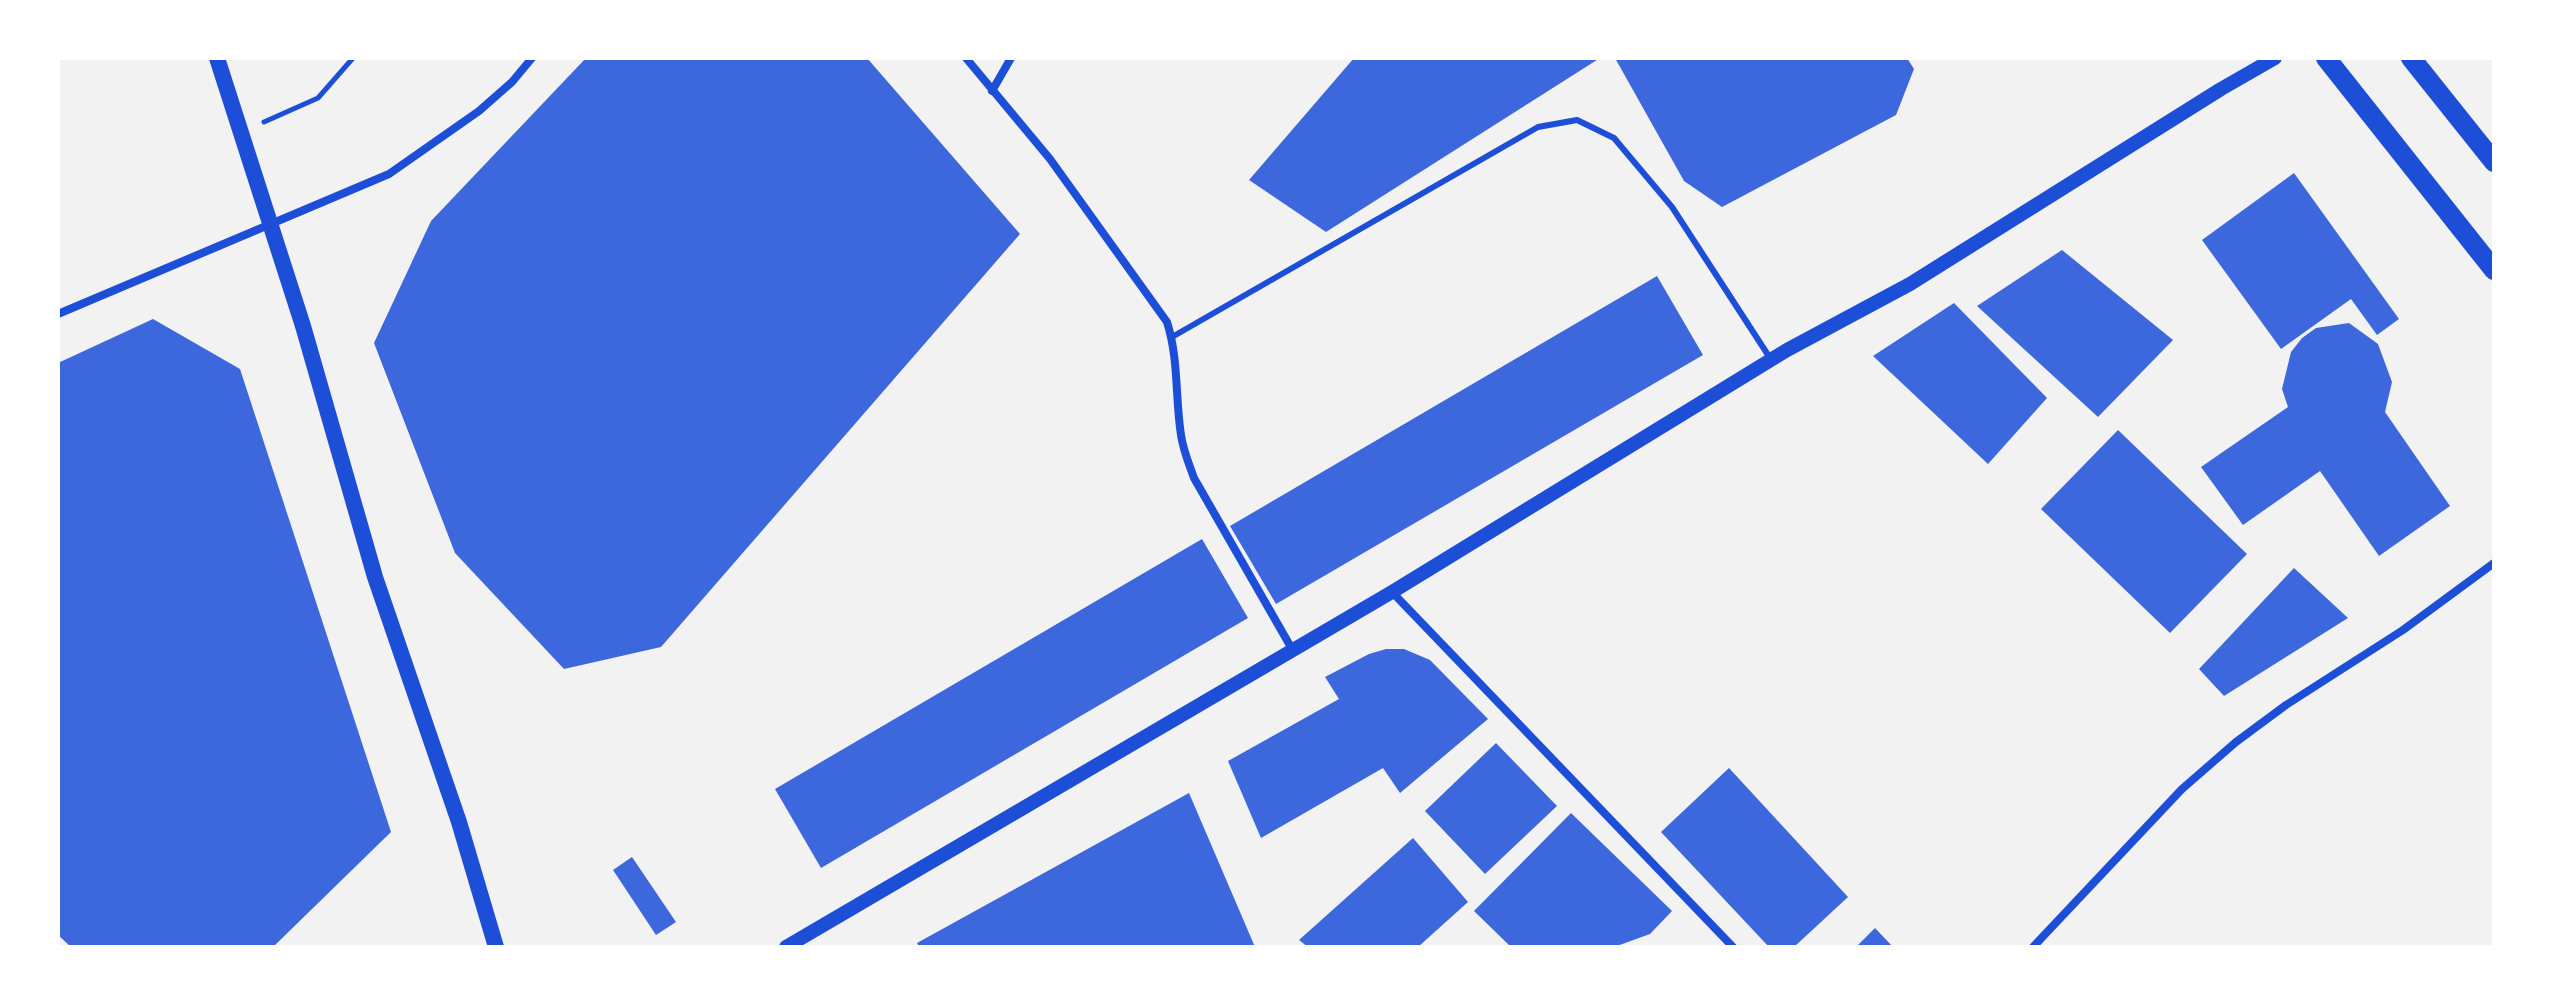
<!DOCTYPE html>
<html>
<head>
<meta charset="utf-8">
<style>
  body { margin:0 }
  #map { position:relative; width:2552px; height:1005px; overflow:hidden; background:#f2f2f2; font-family:"Archivo Narrow",sans-serif }
  canvas { display:block }
  .frame { position:absolute; inset:0; border:60px solid #fff; pointer-events:none }
</style>
</head>
<body>
<div id="map">
<canvas width="2552" height="1005"></canvas>
<div class="frame"></div>
</div>
<script>
const ctx = document.querySelector('canvas').getContext('2d');
ctx.lineJoin = 'round';
function fillPath(path, color) {
  ctx.fillStyle = color;
  ctx.fill(path, 'evenodd');
}
function stroke(path, color, width, dash) {
  ctx.strokeStyle = color;
  ctx.lineWidth = width;
  ctx.lineCap = dash ? 'butt' : 'round';
  ctx.setLineDash(dash || []);
  ctx.stroke(path);
}
const building = new Path2D(`
  M586 58H867L1020 234 661 647 564 669 455 553 374 343 431 221Z
  M1354 58H1600L1326 232 1249 180Z
  M1615 58H1907L1914 69 1896 115 1722 207 1684 181Z
  M2294 173 2399 319 2377 335 2351 299 2281 349 2202 240Z
  M2062 250 2173 340 2098 417 1977 306Z
  M1657 276 1703 355 1276 604 1230 526Z
  M1954 303 2047 398 1988 464 1873 356Z
  M153 319 240 369 391 832 273 947H71L58 935V363Z
  M2349 323 2378 344 2392 382 2385 412 2450 506 2379 556 2320 471 2243 525 2201 467 2288 407 2282 389 2291 352 2302 338 2316 328Z
  M2118 430 2247 554 2170 633 2041 509Z
  M1202 539 1248 618 821 868 775 789Z
  M2294 568 2348 618 2224 696 2199 669Z
  M1386 649H1404L1430 660 1488 719 1400 793 1383 768 1261 838 1228 761 1339 699 1325 677 1369 654Z
  M1496 743 1557 806 1485 874 1425 811Z
  M1729 768 1848 897 1794 947H1769L1661 832Z
  M1189 793 1255 947H919L917 943Z
  M1571 813 1672 911 1650 934 1614 947H1511L1474 911Z
  M1413 838 1468 902 1418 947H1308L1299 940Z
  M632 857 676 922 656 935 613 870Z
  M1875 928 1893 947H1856Z`);
const path = new Path2D(`
  M264 122 318 98 353 58`);
const service = new Path2D(`
  M1172 337 1538 127 1577 120 1614 138 1672 207 1770 358`);
const minor = new Path2D(`
  M966 58 1050 159 1167 322C1179 360 1175 397 1181 435 1183 450 1189 464 1194 478L1292 649
  M992 91 1011 58
  M58 314 389 174 479 111 512 82 532 58
  M1392 592 1733 947
  M2033 947 2182 789 2236 742 2286 705 2403 630 2494 563`);
const tertiary = new Path2D(`
  M786 947 1392 592 1787 350 1910 284 2221 89 2275 58`);
const secondary = new Path2D(`
  M217 58 303 326 375 577 459 822 496 947`);
const primary = new Path2D(`
  M2326 58 2494 270
  M2411 58 2494 162`);
fillPath(building, '#3d67dc');
stroke(path, '#1d4ed8', 5);
stroke(service, '#1d4ed8', 6);
stroke(minor, '#1d4ed8', 8);
stroke(tertiary, '#1d4ed8', 14);
stroke(secondary, '#1d4ed8', 16);
stroke(primary, '#1d4ed8', 20);
</script>
</body>
</html>
